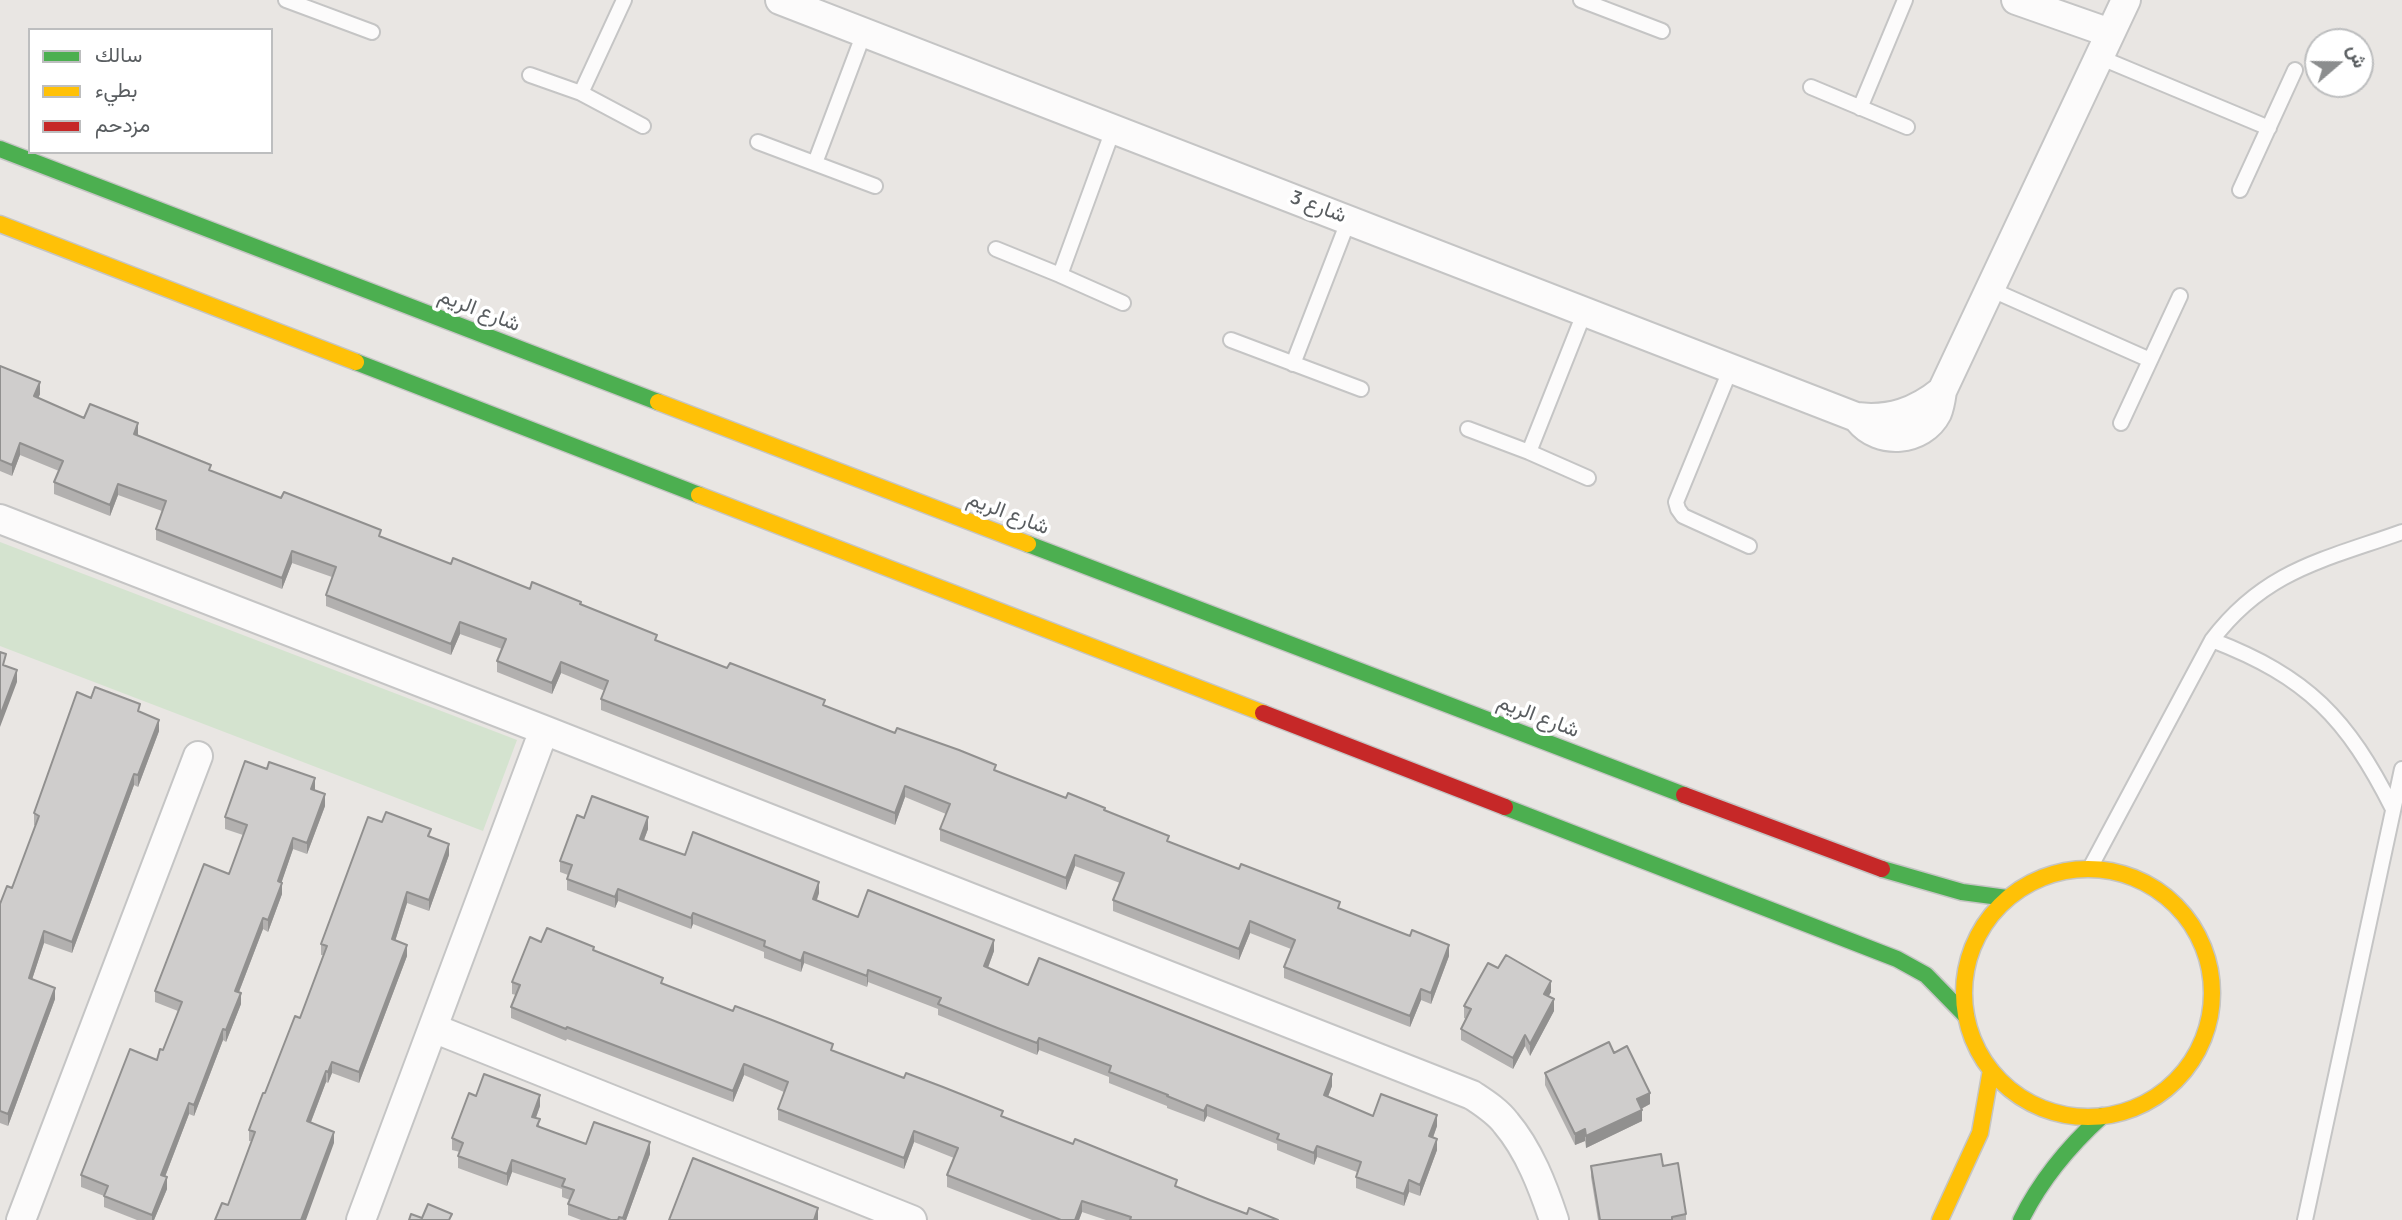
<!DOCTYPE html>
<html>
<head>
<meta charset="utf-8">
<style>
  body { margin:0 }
  #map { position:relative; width:2402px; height:1220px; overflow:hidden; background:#e9e6e3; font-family:Signika,Vazirmatn,sans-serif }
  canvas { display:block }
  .legend { position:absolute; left:28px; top:28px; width:245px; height:126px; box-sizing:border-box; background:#fff; border:2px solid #bdbebf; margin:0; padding:9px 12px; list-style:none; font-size:21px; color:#595d60 }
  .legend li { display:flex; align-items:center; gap:14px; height:35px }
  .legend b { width:35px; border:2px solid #bdbebf }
  .north { position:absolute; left:2304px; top:28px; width:70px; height:70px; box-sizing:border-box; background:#fff; border:2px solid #bdbebf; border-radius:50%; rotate:70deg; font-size:19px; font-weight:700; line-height:28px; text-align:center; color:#595d60 }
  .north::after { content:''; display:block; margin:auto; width:24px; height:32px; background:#8b8d8e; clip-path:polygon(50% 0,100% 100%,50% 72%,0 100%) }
</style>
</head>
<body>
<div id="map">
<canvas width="2402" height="1220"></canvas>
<ul class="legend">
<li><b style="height:9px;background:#4caf50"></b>سالك</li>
<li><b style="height:9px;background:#ffc107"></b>بطيء</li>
<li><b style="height:9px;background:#c62828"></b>مزدحم</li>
</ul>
<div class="north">ش</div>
</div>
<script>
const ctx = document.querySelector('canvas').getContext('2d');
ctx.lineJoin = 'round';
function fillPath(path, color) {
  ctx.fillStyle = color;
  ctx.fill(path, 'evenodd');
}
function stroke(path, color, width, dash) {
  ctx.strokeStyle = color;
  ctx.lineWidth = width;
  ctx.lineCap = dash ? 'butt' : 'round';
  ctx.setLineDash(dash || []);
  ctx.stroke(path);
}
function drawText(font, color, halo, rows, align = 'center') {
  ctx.font = font + ' Signika,Vazirmatn,sans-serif';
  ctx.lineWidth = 7;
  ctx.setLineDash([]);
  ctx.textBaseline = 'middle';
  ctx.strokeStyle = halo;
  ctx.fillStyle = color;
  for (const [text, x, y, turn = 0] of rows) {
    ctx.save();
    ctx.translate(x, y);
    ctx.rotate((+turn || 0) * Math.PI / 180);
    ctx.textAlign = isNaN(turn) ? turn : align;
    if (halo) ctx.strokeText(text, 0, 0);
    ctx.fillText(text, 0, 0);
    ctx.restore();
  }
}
const green = new Path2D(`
  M0 542 517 740 483 831 0 646Z`);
const lane = new Path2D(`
  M286 0 372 32
  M1581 0 1662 31
  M2099 57 2269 128
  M530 75 581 93 643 126
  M1811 87 1907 127
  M581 93 624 0
  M1860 108 1905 0
  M758 142 875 186
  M815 163 864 33
  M2240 190 2295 70
  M996 249 1060 275 1123 303
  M1060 275 1114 127
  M1990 289 2150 360
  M1231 340 1361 389
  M1293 364 1349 219
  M1731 368 1676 502 1678 509 1683 516 1749 546
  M2121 423 2180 296
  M1468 429 1529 452 1588 478
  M1529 452 1585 311
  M2212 640C2308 677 2347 718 2393 809
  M2090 868 2212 640C2265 570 2324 560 2402 532
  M2305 1220 2402 769`);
const street = new Path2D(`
  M780 0 1856 417C1890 421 1916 412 1942 391
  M2016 0 2110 33
  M1859 420C1879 445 1922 442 1937 413 1940 406 1941 398 1942 391L2126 0
  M0 519 544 730 1472 1095C1484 1103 1497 1111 1506 1123 1529 1150 1543 1187 1554 1220
  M433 1028 912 1220
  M21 1220 198 756
  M361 1220 544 730`);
const fast = new Path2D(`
  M0 149 658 402
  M356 362 699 495
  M1028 544 1684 795
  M1505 807 1897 959 1926 975 1966 1016
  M1882 869 1962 892 2007 898
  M2021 1220C2041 1179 2068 1147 2102 1116`);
const slow = new Path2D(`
  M0 224 356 362
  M658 402 1028 544
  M699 495 1263 713
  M1964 993a124 124 0 1 1 248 0a124 124 0 1 1-248 0Z
  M1940 1220 1980 1133 1991 1070`);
const jam = new Path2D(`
  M1263 713 1505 807
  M1684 795 1882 869`);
const wall = new Path2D(`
  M0 366 40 394 38 398 84 418 138 435V436L211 471 451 564 581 605 657 641 895 733 1066 798 1105 811 1169 842 1340 909 1449 956 1431 1004 1421 1000 1410 1027 1284 978V967L1291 949 1250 933 1239 960 1113 911V900L1120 883 1075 866 1066 890 940 841V829L946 814 905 797 895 825 601 710V699L605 691 561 673 552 694 497 672V661L502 649 460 634 451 655 326 606V595L332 577 292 563 282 589 156 540V529L162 511 118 495 110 516 54 494V482L59 471 20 455 12 476 0 471Z
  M91 698 140 712 159 731 138 787 134 785 72 953 44 943 32 979 55 999 8 1126 0 1123V904L12 888 36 826 34 825V813Z
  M315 789 314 791 325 806 307 854 293 849 281 883 282 894 268 932 263 929 239 992 241 1004 226 1042 223 1040 194 1116 189 1114 165 1177 167 1189 154 1220H137L104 1207V1196L81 1187V1175L163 1050 178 1011 155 1002V991L229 874 243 835 225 829V817Z
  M584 818 648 829 644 840 685 855 819 893 817 900 858 917 994 951 988 968 1028 985 1332 1086 1328 1097 1373 1116 1437 1126 1433 1138 1437 1150 1420 1196 1409 1192 1404 1206 1356 1188V1177L1357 1172 1317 1157 1314 1165 1277 1150V1144L1207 1116 1204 1122 1167 1108V1106L1109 1083V1077L1039 1050 1037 1055 938 1015V1009L868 982 867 987 804 963 801 972 764 958V952L693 924 691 929 618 901 615 908 567 890V879L568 875 560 872V861Z
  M382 822 431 837 449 855 429 911 407 903 395 941 407 956 359 1083 332 1073 328 1083 326 1082 311 1122 334 1143 249 1141V1130L300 1018 323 955H321V944Z
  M541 942 594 951 663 984 1003 1117 1177 1187 1247 1214 1278 1220H1106L1082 1212 1079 1220H1032L947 1187V1175L954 1158 914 1142 904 1169 778 1120V1109L784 1092 744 1075 733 1102 567 1039 566 1041 511 1018V1007L516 995 512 994V982Z
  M1498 968 1551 992 1548 996 1554 1011 1530 1056 1525 1046 1513 1069 1461 1040V1029L1466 1019 1464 1018V1006Z
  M1614 1053 1650 1104 1641 1109 1642 1121 1586 1148 1585 1141 1575 1145 1545 1085V1073Z
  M476 1096 540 1106 536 1118 540 1127 586 1144 650 1154 626 1220H581L568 1215V1204L570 1200 562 1197V1189L512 1172 507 1186 458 1168V1156L460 1152 452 1150V1138Z
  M1591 1166H1663L1686 1214V1220H1598L1591 1177Z`);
const shadedWall = new Path2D(`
  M40 382V394L34 408V396Z
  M138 423V435L134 446V434Z
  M20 443V455L12 476V465Z
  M118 484V495L110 516V505Z
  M292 551V563L282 589V578Z
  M460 622V634L451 655V644Z
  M561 662V673L552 694V683Z
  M17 670V682L0 727V716Z
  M159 720V731L138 787V775Z
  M134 774V785L72 953V942Z
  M315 778V789L311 801V789Z
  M905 786V797L895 825V813Z
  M325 794V806L307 854V843Z
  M648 817V829L640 850V839Z
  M293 838V849L278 893V881Z
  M449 844V855L429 911V900Z
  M1075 855V866L1066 890V878Z
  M819 882V893L813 910V899Z
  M282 883V894L268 932V920Z
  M618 889V901L615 908V897Z
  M407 892V903L392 951V939Z
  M693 913V924L691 929V918Z
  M263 918V929L235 1002V991Z
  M1250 921V933L1239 960V949Z
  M44 931V943L29 989V978Z
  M994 940V951L984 978V966Z
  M407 945V956L359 1083V1072Z
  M1449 945V956L1431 1004V993Z
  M804 952V963L801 972V961Z
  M868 970V982L867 987V976Z
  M1551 981V992L1544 1005V994Z
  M55 988V999L8 1126V1114Z
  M1421 989V1000L1410 1027V1016Z
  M241 993V1004L226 1042V1030Z
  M1554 999V1011L1530 1056V1044Z
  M223 1029V1040L194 1116V1105Z
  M1525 1035V1046L1513 1069V1058Z
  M1039 1038V1050L1037 1055V1043Z
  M332 1062V1073L328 1083V1072Z
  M744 1064V1075L733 1102V1091Z
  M326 1071V1082L307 1132V1121Z
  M1332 1074V1086L1324 1107V1095Z
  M1650 1093V1104L1637 1111V1099Z
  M540 1095V1106L532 1128V1117Z
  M189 1103V1114L161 1187V1175Z
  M1207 1105V1116L1204 1122V1111Z
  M1642 1110V1121L1586 1148V1136Z
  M1437 1115V1126L1429 1148V1136Z
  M1585 1129V1141L1575 1145V1134Z
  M914 1131V1142L904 1169V1158Z
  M334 1132V1143L306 1220H301Z
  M1437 1139V1150L1420 1196V1185Z
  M650 1142V1154L626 1220H623Z
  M1317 1146V1157L1314 1165V1153Z
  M512 1160V1172L507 1186V1174Z
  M167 1177V1189L154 1220H152V1215Z
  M1409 1180V1192L1404 1206V1194Z
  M1082 1201V1212L1079 1220H1075Z
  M818 1208V1220H814Z`);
const building = new Path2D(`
  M0 366 40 382 34 396 84 418 90 404 138 423 134 434 211 465 209 470 281 498 284 492 381 530 379 536 451 564 453 558 530 589 532 582 581 602 580 604 657 635 655 640 727 668 730 663 825 700 823 705 895 733 897 728 959 750 996 765 994 770 1066 798 1068 793 1105 808 1104 810 1169 836 1167 841 1239 869 1241 864 1340 902 1338 908 1410 936 1412 930 1449 945 1431 993 1421 989 1410 1016 1284 967 1295 940 1250 921 1239 949 1113 900 1124 873 1075 855 1066 878 940 829 950 804 905 786 895 813 601 699 608 681 561 662 552 683 497 661 506 639 460 622 451 644 326 595 336 567 292 551 282 578 156 529 166 501 118 484 110 505 54 482 63 461 20 443 12 465 0 460Z
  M0 652 6 654 3 665 17 670 0 716Z
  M95 687 140 704 138 711 159 720 138 775 134 774 72 942 44 931 29 978 55 988 8 1114 0 1111V904L7 886 12 888 39 816 34 813 77 692 91 698Z
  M245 761 267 769 269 762 315 778 311 789 325 794 307 843 293 838 278 881 282 883 268 920 263 918 235 991 241 993 226 1030 223 1029 194 1105 189 1103 161 1175 167 1177 152 1215 104 1196 108 1186 81 1175 130 1049 157 1060 160 1049 163 1050 182 1002 155 991 204 864 229 874 247 825 225 817Z
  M592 796 648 817 640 839 685 855 693 832 819 882 813 899 858 917 868 890 994 940 984 966 1028 985 1039 958 1332 1074 1324 1095 1373 1116 1381 1094 1437 1115 1429 1136 1437 1139 1420 1185 1409 1180 1404 1194 1356 1177 1361 1162 1317 1146 1314 1153 1277 1139 1279 1134 1207 1105 1204 1111 1167 1096 1168 1095 1109 1072 1111 1066 1039 1038 1037 1043 1000 1029 938 1004 941 998 868 970 867 976 804 952 801 961 764 946 765 941 693 913 691 918 618 889 615 897 567 879 572 865 560 861 577 815 584 818Z
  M386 812 431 829 428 836 449 844 429 900 407 892 392 939 407 945 359 1072 332 1062 328 1072 326 1071 307 1121 334 1132 301 1220H215L222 1203 228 1205 255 1132 249 1130 263 1093H265L295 1016 300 1018 327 946 321 944 368 817 382 822Z
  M547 928 594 947 593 950 663 978 661 983 733 1011 735 1006 772 1020 833 1044 831 1050 904 1078 906 1073 943 1087 1003 1111 1001 1116 1073 1144 1075 1139 1112 1154 1177 1180 1175 1186 1210 1200 1247 1214 1249 1208 1278 1220H1130L1131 1217 1082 1201 1075 1220H1061L947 1175 958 1148 914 1131 904 1158 778 1109 788 1082 744 1064 733 1091 567 1027 566 1029 511 1007 520 985 512 982 530 937 541 942Z
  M1506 955 1551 981 1544 994 1554 999 1530 1044 1525 1035 1513 1058 1461 1029 1471 1009 1464 1006 1488 963 1498 968Z
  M1609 1042 1614 1053 1627 1046 1650 1093 1637 1099 1642 1110 1586 1136 1585 1129 1575 1134 1545 1073Z
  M484 1074 540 1095 532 1117 540 1119 537 1126 586 1144 594 1122 650 1142 623 1218 619 1217 618 1220H611L568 1204 574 1190 562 1186 565 1179 512 1160 507 1174 458 1156 463 1143 452 1138 469 1093 476 1096Z
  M1661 1154 1663 1166 1678 1163 1686 1214 1672 1217V1220H1600L1591 1166Z
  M693 1158 818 1208 814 1220H669Z
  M428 1204 452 1214 449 1220H409L411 1214 422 1218Z`);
const streetNames = [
  ["شارع 3",1318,207,21],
  ["شارع الريم",479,311,21],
  ["شارع الريم",1008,514,21],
  ["شارع الريم",1538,717,21]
];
fillPath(green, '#d4e3cf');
stroke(lane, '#c5c5c5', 18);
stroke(street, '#c5c5c5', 32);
stroke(fast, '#c5c5c4', 19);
stroke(slow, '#c5c5c4', 19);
stroke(jam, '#c5c5c4', 19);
stroke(lane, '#fcfbfb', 14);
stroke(street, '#fcfbfb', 28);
stroke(fast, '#4caf50', 16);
stroke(slow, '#ffc107', 16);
stroke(jam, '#c62828', 16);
fillPath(wall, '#b2b0af');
fillPath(shadedWall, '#91908f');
fillPath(building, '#cfcdcc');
stroke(building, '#91908f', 2);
drawText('21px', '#595d60', '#fff', streetNames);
</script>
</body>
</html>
